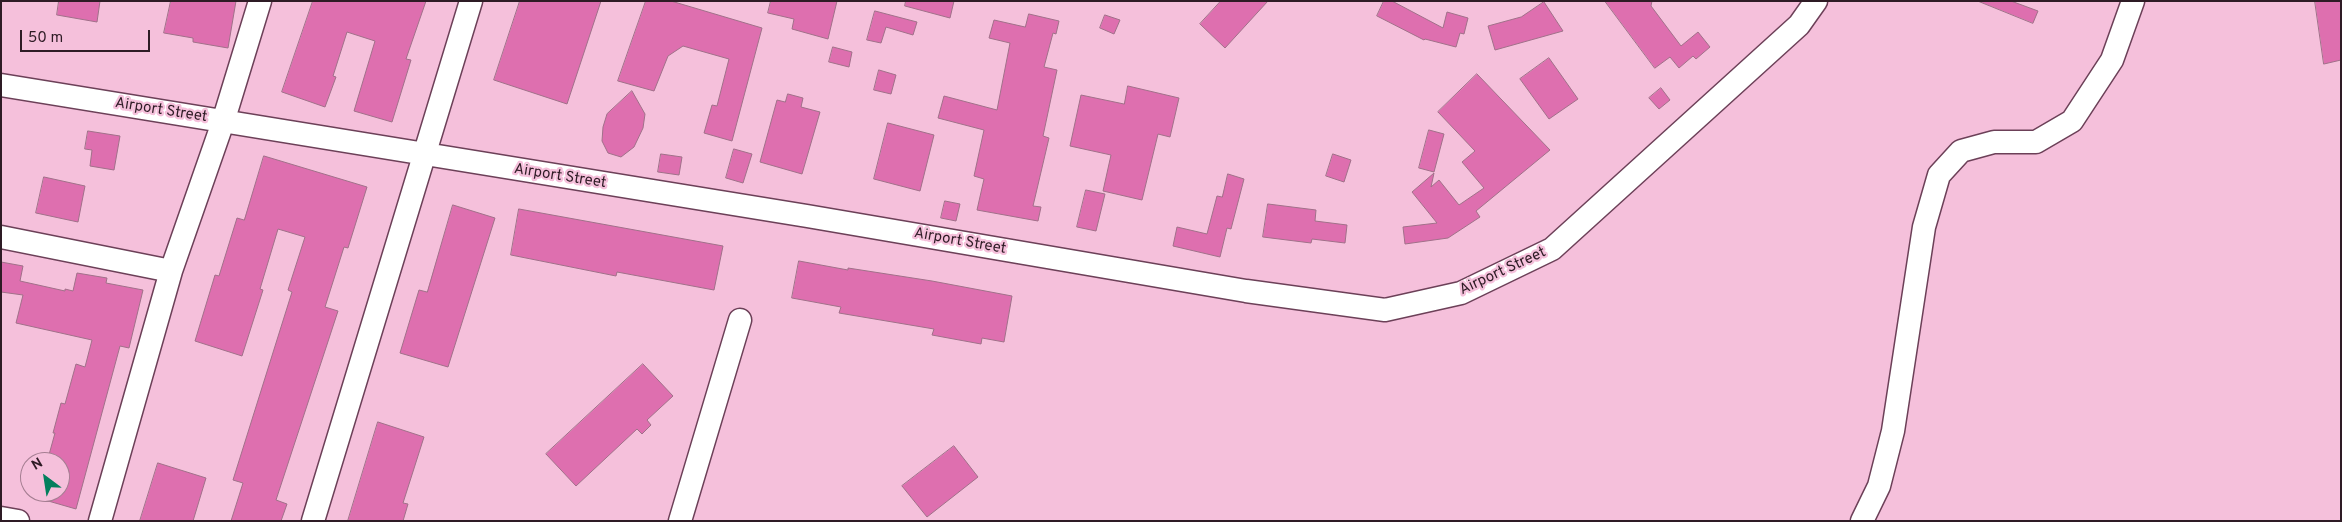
<!DOCTYPE html>
<html>
<head>
<meta charset="utf-8">
<style>
  body { margin:0 }
  #map { position:relative; width:2342px; height:522px; overflow:hidden; background:#f5c0db; font-family:Overpass,sans-serif }
  canvas { display:block }
  .frame { position:absolute; inset:0; border:2px solid #2e1b25; pointer-events:none }
  .north { position:absolute; left:20px; top:452px; width:50px; height:50px; box-sizing:border-box; background:#f5c0db; border:1px solid #a57e92; border-radius:50%; rotate:329deg; font-size:14px; font-weight:700; line-height:20px; text-align:center; color:#2e1b25 }
  .north::after { content:''; display:block; margin:auto; width:18px; height:22px; background:#037f5d; clip-path:polygon(50% 0,100% 100%,50% 72%,0 100%) }
  .scale { position:absolute; left:20px; top:30px; width:130px; height:22px; box-sizing:border-box; border:2px solid #2e1b25; border-top:0; padding-left:6px; font-size:15px; line-height:18px; white-space:nowrap; color:#2e1b25; -webkit-text-stroke:4px #f5c0db; paint-order:stroke }
</style>
</head>
<body>
<div id="map">
<canvas width="2342" height="522"></canvas>
<div class="frame"></div>
<div class="north">N</div>
<div class="scale">50 m</div>
</div>
<script>
const ctx = document.querySelector('canvas').getContext('2d');
ctx.lineJoin = 'round';
function fillPath(path, color) {
  ctx.fillStyle = color;
  ctx.fill(path, 'evenodd');
}
function stroke(path, color, width, dash) {
  ctx.strokeStyle = color;
  ctx.lineWidth = width;
  ctx.lineCap = dash ? 'butt' : 'round';
  ctx.setLineDash(dash || []);
  ctx.stroke(path);
}
function drawText(font, color, halo, rows, align = 'center') {
  ctx.font = font + ' Overpass,sans-serif';
  ctx.lineWidth = 4.5;
  ctx.setLineDash([]);
  ctx.textBaseline = 'middle';
  ctx.strokeStyle = halo;
  ctx.fillStyle = color;
  for (const [text, x, y, turn = 0] of rows) {
    ctx.save();
    ctx.translate(x, y);
    ctx.rotate((+turn || 0) * Math.PI / 180);
    ctx.textAlign = isNaN(turn) ? turn : align;
    if (halo) ctx.strokeText(text, 0, 0);
    ctx.fillText(text, 0, 0);
    ctx.restore();
  }
}
const building = new Path2D(`
  M59 1H100L97 22 57 15Z
  M171 1H236L228 48 193 42V38L164 33Z
  M313 1H426L406 59 411 60 392 122 354 111 375 41 347 32 333 76 336 77 325 107 282 92Z
  M520 1H601L567 104 494 80Z
  M646 1H671L762 28 732 141 704 133 712 105 717 106 729 59 683 46 668 56 654 91 618 81Z
  M771 1H837L828 39 792 29 794 19 768 13Z
  M906 1H954L950 18 905 6Z
  M1221 1H1268L1225 48 1200 24Z
  M1384 1H1392L1443 28 1447 12 1468 18 1464 34 1460 33 1456 47 1425 39 1424 40 1377 16Z
  M1605 1H1652L1651 6 1681 46 1698 32 1710 47 1696 59 1693 56 1679 68 1670 57 1655 68Z
  M1978 1H2011L2038 11 2033 23Z
  M2315 1H2341V60L2324 64Z
  M1544 2 1563 31 1495 50 1488 26 1521 17Z
  M875 11 917 22 913 35 886 27 881 43 867 40Z
  M1029 14 1059 21 1056 34 1053 33 1044 67 1057 70 1043 136 1049 138 1033 206 1041 207 1038 221 977 210 984 179 974 176 984 130 938 118 944 96 997 110 1010 43 989 38 994 20 1025 27Z
  M1105 15 1120 20 1114 34 1100 28Z
  M833 47 852 52 849 67 829 62Z
  M1549 58 1578 99 1549 119 1520 79Z
  M879 70 896 75 891 94 874 90Z
  M1477 74 1550 150 1476 211 1480 217 1448 238 1405 244 1403 227 1437 223 1412 192 1434 173 1431 187 1439 180 1459 205 1484 188 1462 162 1475 151 1438 112Z
  M1128 86 1179 98 1170 137 1158 134 1142 200 1103 191 1111 155 1070 146 1081 95 1124 104Z
  M1661 88 1670 100 1659 109 1649 98Z
  M632 91 645 114 643 128 634 147 621 157 608 153 602 141 603 127 607 114Z
  M788 94 803 98 801 107 820 112 802 174 760 162 777 100 785 102Z
  M888 123 934 135 920 191 874 179Z
  M1429 130 1444 134 1434 172 1419 168Z
  M88 131 120 136 114 170 90 166 92 150 85 149Z
  M734 149 752 154 743 183 726 178Z
  M661 154 682 157 679 175 658 172Z
  M1333 154 1351 160 1344 182 1326 176Z
  M264 156 367 187 348 248 344 247 325 307 338 311 276 500 287 504 281 521H231L243 483 233 480 292 292 288 290 305 237 278 229 260 289 263 290 242 356 195 341 215 275 219 276 237 218 244 220Z
  M1228 174 1244 179 1231 229 1227 228 1220 257 1173 246 1177 227 1207 234 1217 196 1222 197Z
  M44 177 85 186 78 222 36 213Z
  M1086 190 1105 194 1096 231 1077 227Z
  M945 201 960 204 956 221 941 218Z
  M1268 204 1316 210 1315 221 1347 225 1345 243 1312 239 1311 243 1263 237Z
  M453 205 495 218 448 367 400 353 419 290 427 292Z
  M519 209 723 246 714 290 617 272 616 276 511 255Z
  M799 261 848 270V268L932 281 1012 296 1004 342 982 338 981 344 932 335 934 329 839 313 841 307 792 298Z
  M1 262 23 266 20 281 65 291V289L73 291 77 273 107 278 106 283 143 290 129 348 120 346 76 509 31 496V492H60V462H47L55 433H53L61 403 65 404 76 364 85 367 92 340 16 323 23 295 1 292Z
  M643 364 673 396 647 420 651 425 642 434 637 429 576 486 546 454Z
  M378 422 424 437 403 503 408 504 403 521H348Z
  M954 446 978 477 927 517 902 486Z
  M158 463 206 478 193 521H140Z`);
const minor = new Path2D(`
  M1 85 807 216 1246 291 1385 310 1461 293 1552 249 1799 25 1816 1
  M1 237 171 271
  M1 518 18 521
  M100 521 171 271 223 122 260 1
  M313 521 471 1
  M680 521 740 320
  M1862 521 1879 486 1893 431 1924 227 1939 175 1961 151 1994 142H2036L2072 121 2112 60 2133 1`);
const streetNames = [
  ["Airport Street",161,111,9],
  ["Airport Street",560,177,9],
  ["Airport Street",960,242,10],
  ["Airport Street",1503,272,-25]
];
fillPath(building, '#de6faf');
stroke(building, '#a07089', 1);
stroke(minor, '#6c4058', 25);
stroke(minor, '#fff', 22);
drawText('15px', '#2e1b25', '#f5c0db', streetNames);
</script>
</body>
</html>
